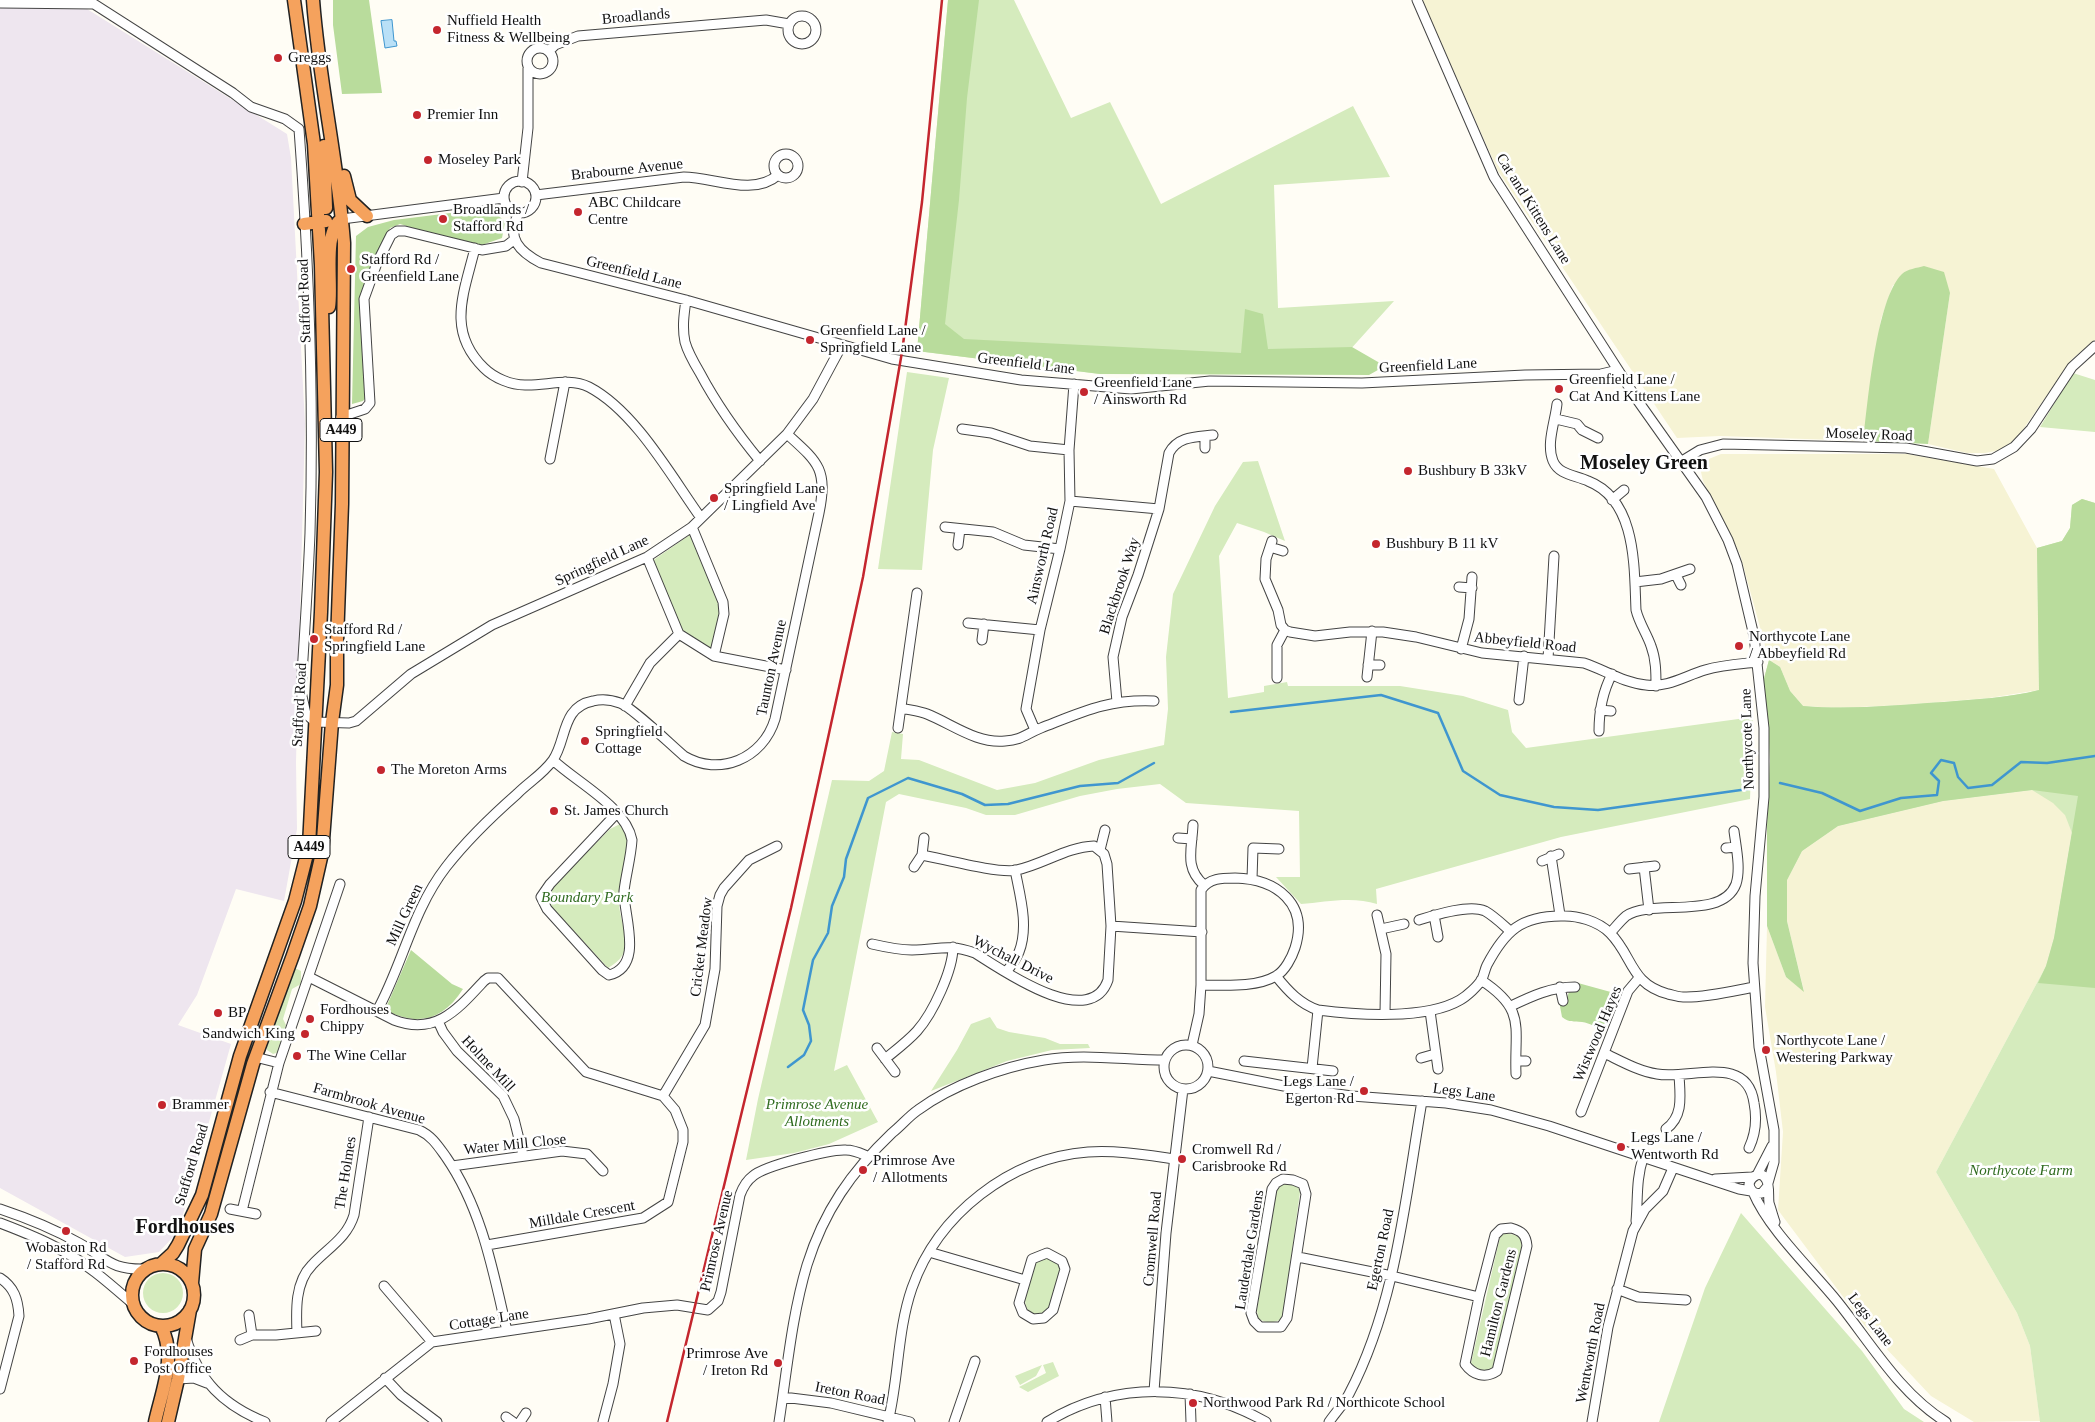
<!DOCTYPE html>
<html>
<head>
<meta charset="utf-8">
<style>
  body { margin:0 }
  canvas { display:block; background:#fffdf5 }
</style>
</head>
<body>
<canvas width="2095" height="1422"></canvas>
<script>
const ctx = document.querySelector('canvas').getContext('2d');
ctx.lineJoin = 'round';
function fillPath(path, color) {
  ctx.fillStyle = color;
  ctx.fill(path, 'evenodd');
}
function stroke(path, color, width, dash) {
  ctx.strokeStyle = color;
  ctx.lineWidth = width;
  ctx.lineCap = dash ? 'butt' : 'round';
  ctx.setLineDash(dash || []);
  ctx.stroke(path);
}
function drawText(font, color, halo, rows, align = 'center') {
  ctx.font = font + ' Georgia,serif';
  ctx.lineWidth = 5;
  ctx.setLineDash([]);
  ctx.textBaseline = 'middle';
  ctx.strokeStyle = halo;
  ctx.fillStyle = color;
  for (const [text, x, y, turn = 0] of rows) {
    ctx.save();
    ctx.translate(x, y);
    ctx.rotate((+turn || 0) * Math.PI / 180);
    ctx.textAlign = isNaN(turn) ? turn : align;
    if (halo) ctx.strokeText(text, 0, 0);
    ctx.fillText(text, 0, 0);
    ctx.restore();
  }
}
const industrial = new Path2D(`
  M0 0H86L87 9 287 134 291 158 305 424 296 762 297 829 284 901 236 889 197 995 178 1025 231 1044 178 1232 159 1252 125 1257 0 1188Z`);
const farmland = new Path2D(`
  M1422 0H2095V340L2072 359 2015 441 2000 450 1985 453H1967L1928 444 1950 293 1893 285 1881 319 1863 441 1720 436 1677 438 1498 171Z
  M1721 454H1907L1994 469 2037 548 2039 690 1989 698 1903 705 1837 708 1803 706 1790 691 1780 667 1769 660 1740 554 1703 481 1699 463Z
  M2032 790 2078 796 2054 938 2046 966 1936 1172 2017 1313 2030 1346 2040 1421 1974 1422 1931 1396 1865 1326 1778 1210 1783 1132 1776 1072 1765 1007 1767 926 1786 977 1804 991 1787 921V880L1802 851 1838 826 1943 801Z`);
const green = new Path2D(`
  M948 0H1014L1071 118 1110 102 1161 204 1353 106 1390 177 1274 185 1278 308 1394 301 1339 362 1100 374 917 351Z
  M907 372 949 378 933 450 922 570 878 569Z
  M2073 373 2095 380V432L2040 427Z
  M1258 461 1285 541 1264 532 1237 523 1219 556 1228 698 1264 692V686L1287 682 1288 686H1400L1463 696 1508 710 1512 732 1526 748 1753 717 1750 799 1561 837 1376 889 1377 904C1353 896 1325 902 1301 904L1276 877H1300L1299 811 1186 803 1160 784 1117 789 1080 796 1015 815H986L966 808 899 794 886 802 834 1071 847 1065 878 1122 829 1144 794 1153 746 1160 758 1099 832 780 869 781 884 771 892 732 903 734 901 759 919 760 997 790 1035 783 1099 760 1164 745 1168 709 1166 657 1173 594 1215 506 1243 462Z
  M2082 499 2095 503V1422H2040L2030 1346 2017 1313 1936 1172 2046 966 2054 938 2072 833 2065 815 2053 803 2032 790 1943 801 1838 826 1802 851 1787 880 1767 828 1770 761 1768 716 1762 686 1769 660 1780 667 1790 691 1803 706C1851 710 1897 705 1944 702 1976 699 2008 698 2039 690L2037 548 2062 541 2070 528 2072 505Z
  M694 532 722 613 712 651 680 632 652 561Z
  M620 824 626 831 629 841C625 860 620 879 619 899 618 926 641 950 608 968L550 905 546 898 552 888 610 829Z
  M295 968 301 971V984L292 989 283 1019 286 1025 279 1052 273 1054 267 1050V1042Z
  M990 1017 997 1028 1009 1032 1045 1038 1060 1044H1088L1090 1048 1052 1050 1007 1061 931 1091 957 1050 971 1024Z
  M1290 1183 1298 1186 1300 1192 1283 1318C1273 1324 1268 1323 1258 1319L1257 1310 1276 1189 1283 1184Z
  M1741 1213 1862 1351 1904 1409 1924 1422H1659L1705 1288Z
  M1504 1233 1521 1236 1523 1242 1494 1367 1489 1371C1481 1371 1476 1370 1471 1363L1500 1237Z
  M1045 1256 1059 1262 1060 1276 1048 1312C1042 1314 1039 1316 1033 1313 1015 1307 1033 1271 1037 1259Z
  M143 1293a20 20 0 1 1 40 0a20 20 0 1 1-40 0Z
  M1053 1362 1059 1376 1028 1392 1019 1387 1046 1373 1043 1365Z
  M1042 1365 1036 1376 1020 1385 1015 1376Z`);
const forest = new Path2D(`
  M333 0H369L382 93 342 94 333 25Z
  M948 0H979L967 98 959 200 945 324 964 339 1241 353 1245 309 1263 314 1268 349 1352 347 1385 366 1369 375 1100 374 917 351Z
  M491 208 505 222 502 238 476 247 400 224 390 228 363 292 368 395 363 401 352 404 356 236 368 227 394 220Z
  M1924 266 1944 272 1950 293 1928 444 1863 441C1868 402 1876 299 1902 274 1907 269 1917 268 1924 266Z
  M2082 499 2095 503V988L2038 983 2046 966 2054 938 2078 796 2032 790 1943 801 1838 826 1802 851 1787 880V921L1804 992 1786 977 1767 926V828L1770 761 1768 716 1762 686 1769 660 1780 667 1790 691 1803 706C1851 710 1897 705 1944 702 1976 699 2008 698 2039 690L2037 548 2062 541 2070 528 2072 505Z
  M411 950 452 984 463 989C443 1020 419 1027 385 1010Z
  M1578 983 1618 994 1605 1033C1598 1028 1590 1023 1582 1022 1573 1021 1570 1023 1562 1017L1559 1001 1566 1000 1569 992 1579 991Z`);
const water = new Path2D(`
  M392 20 394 41H396L397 46 385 48 381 21Z`);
const stream = new Path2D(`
  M1231 712 1381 695 1438 713 1463 771 1500 795 1554 807 1598 810 1748 789
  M1780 783 1822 793 1860 811 1901 798 1937 795 1939 781 1931 773 1941 760 1954 763 1958 777 1968 788 1992 785 2021 762 2047 763 2095 756
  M788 1067 804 1055 811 1041 809 1025 803 1010 813 960 828 933 832 906 844 877 846 859 868 798 908 778 962 794 985 805 1008 804 1080 786 1118 783 1154 763`);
const minor = new Path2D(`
  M1417 0 1494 177 1638 401 1706 497 1728 540 1737 564 1754 636 1764 728V797L1755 896 1753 963 1759 1047 1774 1130V1162L1768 1183
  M0 3 94 4 233 93 251 107 285 119 299 129C309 263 314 399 310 533 308 586 304 639 301 692L306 714 315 722 349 723 356 721 411 674 492 625 647 557 692 527 787 434 813 399 842 345
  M788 30a14 14 0 1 1 28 0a14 14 0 1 1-28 0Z
  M527 61a13 13 0 1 1 26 0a13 13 0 1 1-26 0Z
  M549 51 555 45 578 36 766 20 789 24
  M774 166a12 12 0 1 1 24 0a12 12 0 1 1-24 0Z
  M504 197a16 16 0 1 1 32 0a16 16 0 1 1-32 0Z
  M522 182 528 128V68
  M536 195 684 177C713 177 753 197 778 175
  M519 213C505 238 520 252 541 263L686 300 892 359 1021 380 1131 389 1210 381 1362 383 1525 375 1601 374 1618 370
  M342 219 504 198
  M475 248C464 293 446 331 484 368 494 378 511 385 525 385 546 386 569 377 589 387 635 411 671 476 701 518
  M686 300C684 314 682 328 685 342 688 353 694 363 700 373 717 405 737 433 760 461
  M1557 404C1555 422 1546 444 1553 461 1559 475 1575 475 1588 481 1637 500 1634 567 1636 610 1639 623 1647 634 1651 646 1656 659 1656 673 1656 686
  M341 417 365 409 370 403 364 299 377 263 391 235 397 231H405L482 250 506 246 515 239
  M1556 419 1577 424 1582 430 1598 438
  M962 429 991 433 1030 446 1069 450
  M1205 436V448
  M550 459 565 382
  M1682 461 1700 450 1723 444 1906 448 1977 461 1993 459 2014 447 2031 429 2072 367 2095 346
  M1612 500 1624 490
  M1070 501 1159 509
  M692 527 723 602 724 614 714 656
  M945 527 993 532 1024 545 1060 549
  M1272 541 1266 559 1265 579 1278 610 1281 625 1285 630 1290 632 1315 636 1350 632H1383L1416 637 1482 653 1584 663C1605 670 1624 683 1646 685 1667 688 1685 676 1705 670 1722 665 1740 664 1758 662
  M958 545 960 529
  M1270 547 1283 551
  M647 557 679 634 714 656 786 670
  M1676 575 1681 585
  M1635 582 1661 579 1690 569
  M1459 587 1472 588
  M968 623 1040 630
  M982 640 984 624
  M1461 649 1469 619 1472 577
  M1548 659 1554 556
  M1368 665H1380
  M1367 677 1372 631
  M1277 678V645L1285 630
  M1519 700 1524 656
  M1117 702 1113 657 1122 617 1138 575 1159 509 1169 453C1178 436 1196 437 1213 435
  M625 706 650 663 679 634
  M901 708C909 710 919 711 927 714 952 724 977 744 1005 741 1022 740 1026 734 1041 728 1082 712 1108 699 1154 701
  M1600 710 1611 711
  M898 728 917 593
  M1035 730 1026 709 1040 630 1060 549 1070 501 1069 450 1074 384
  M1599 731C1599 710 1602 693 1612 674
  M553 760C576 782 626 807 632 840 631 857 626 874 624 891 623 914 645 966 609 975L602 970 547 909 541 897 550 884 617 813
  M1193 825C1192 849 1184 868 1204 885
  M1178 838 1192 839
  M1726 848 1736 847
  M1100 850 1105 830
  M922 855C944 859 998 874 1017 870 1044 864 1067 847 1094 846L1104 854 1107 864 1111 926
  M1551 856 1560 915
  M1542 861 1559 854
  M914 867 922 855 924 838
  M1644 867 1649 910
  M1629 869 1655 866
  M1252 879 1253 848 1279 849
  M1377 915 1386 954 1385 1013
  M1434 915 1438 937
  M1419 920C1435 915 1469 904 1485 911 1494 916 1502 924 1510 931
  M1381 929 1404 924
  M1610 933C1615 928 1620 921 1626 916 1652 898 1722 921 1736 884 1741 869 1736 847 1734 831
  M872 944C885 947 899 950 912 950 939 950 946 943 975 953 1002 970 1090 1032 1108 980L1111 926 1202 932
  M1006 972C1011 966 1016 959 1019 952 1029 926 1020 896 1015 870
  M1276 976C1288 991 1300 1004 1318 1010 1357 1015 1426 1020 1460 1000 1467 996 1478 986 1482 979 1484 975 1485 969 1487 965 1505 931 1521 916 1561 916 1577 915 1598 921 1610 933 1633 956 1630 984 1668 994 1673 995 1678 997 1683 997 1705 998 1733 991 1754 987
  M309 977 394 1020C436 1036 458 1009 484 981L488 978H498L586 1072 663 1096 675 1110 683 1130V1142L668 1202 643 1218 487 1245
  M1481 980C1527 1010 1514 1027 1516 1074
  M1560 987 1563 1001
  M1511 1006C1532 996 1551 987 1575 987
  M377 1011C403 964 412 911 446 867 467 840 492 816 517 794 529 782 543 774 553 760 567 740 561 707 593 701 601 699 612 700 620 703 632 707 671 745 684 756 719 777 763 759 775 719L819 513C828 469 818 462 787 434
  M1430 1011 1438 1069
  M438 1021 443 1032 457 1051 503 1096 514 1119 523 1155
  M1164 1067a22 22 0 1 1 44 0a22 22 0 1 1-44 0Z
  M1192 1045 1199 1014 1201 985V890C1209 878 1222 878 1235 878 1277 879 1309 904 1295 948 1292 957 1285 971 1276 976 1256 988 1223 985 1201 985
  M877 1048 895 1072
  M1604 1053C1621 1061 1638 1071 1657 1074 1690 1080 1747 1053 1754 1103 1757 1118 1756 1133 1749 1148
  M255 1057 279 1063
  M1421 1058 1435 1054
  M885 1059C896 1050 908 1041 917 1031 933 1013 953 970 953 947
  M1244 1061 1333 1071
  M1516 1061H1526
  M1312 1068 1318 1010
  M1208 1071 1299 1089 1352 1096 1446 1103 1491 1110 1549 1126 1739 1189 1751 1191
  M270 1092 419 1130C432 1136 438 1146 446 1157 482 1209 493 1271 507 1331
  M663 1096 705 1025 715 969 717 906 720 895 724 888 749 860 777 846
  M1581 1112 1628 991 1639 978
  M1666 1129C1684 1116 1680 1095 1679 1075
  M452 1166 562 1151 587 1154 603 1171
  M1757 1175 1772 1146
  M1283 1179 1293 1180 1303 1184 1306 1194 1287 1318 1281 1327H1260L1254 1321 1251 1313 1272 1189 1276 1183Z
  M1715 1179 1752 1177
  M1768 1186 1762 1193C1755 1195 1750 1191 1749 1184 1751 1176 1761 1170 1766 1179 1770 1185 1768 1196 1769 1203 1771 1209 1773 1216 1775 1222
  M1753 1192C1769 1230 1811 1269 1837 1301 1870 1342 1900 1394 1946 1422
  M0 1209C27 1218 54 1229 79 1243 108 1259 110 1270 146 1269
  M230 1209 256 1214
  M242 1211 279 1063 340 884
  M1636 1221C1638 1199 1636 1179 1643 1158
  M0 1223C21 1231 42 1239 61 1250 88 1264 111 1285 133 1304
  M1511 1228C1522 1231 1526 1235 1527 1246L1497 1371C1485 1379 1473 1375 1465 1364L1479 1297 1495 1235 1501 1229Z
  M929 1252 1025 1280
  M1047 1253 1062 1261 1065 1269 1053 1310 1044 1318 1033 1319 1023 1313 1019 1303 1032 1259Z
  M1298 1257 1392 1276 1479 1297
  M0 1278C14 1287 18 1299 19 1316L0 1389
  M384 1286 432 1342
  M1617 1289 1638 1297 1686 1300
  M249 1315 252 1335
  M297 1333C296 1310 295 1282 312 1265 328 1248 347 1238 354 1215L369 1117
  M186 1338C199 1381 223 1405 265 1422
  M240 1340 252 1335H276L316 1331
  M385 1378 401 1395 437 1422
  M178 1379 194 1378 207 1383
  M1154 1391 1166 1233 1183 1089
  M1190 1394 1191 1422
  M783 1397 831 1403 910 1422
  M1105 1397 1107 1422
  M506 1417 513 1422
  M331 1422 432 1342 588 1319 643 1308 677 1305 708 1310 718 1301 721 1292 740 1195C743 1187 746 1181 753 1176 764 1166 830 1149 846 1150 854 1150 860 1153 867 1156
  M520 1422 526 1413
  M603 1422 613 1384 620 1344 614 1314
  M779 1422C787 1370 792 1315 807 1265 824 1211 851 1172 892 1133 901 1126 909 1116 918 1110 952 1085 1002 1067 1044 1060 1083 1053 1125 1060 1165 1060
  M888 1422C899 1378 897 1331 912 1288 938 1214 1010 1158 1088 1152 1117 1150 1146 1155 1175 1159
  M954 1422 975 1361
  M1047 1422C1115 1381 1197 1382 1266 1422
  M1329 1422C1335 1413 1344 1404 1349 1394 1396 1304 1405 1200 1422 1101
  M1592 1422 1608 1327 1633 1231 1645 1209 1663 1191 1673 1168`);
const highway = new Path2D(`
  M324 146 326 208
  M344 176 350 200 367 216
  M304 224 326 221
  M329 307C333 285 322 231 342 219
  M161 1264 173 1253 178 1245 202 1195 240 1056 295 901 309 846 321 612 326 472 321 265 314 144 294 0
  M132 1295a31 31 0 1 1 62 0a31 31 0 1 1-62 0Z
  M192 1283 195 1249 211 1214 253 1064 293 955 310 906 322 853 332 722 337 685V641L342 504 344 243C338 162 319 82 313 0
  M155 1422C162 1390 177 1357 161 1326
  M168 1422 178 1379 190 1310`);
const rail = new Path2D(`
  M667 1422 791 908 863 577 902 352 922 202 942 0`);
const markers = [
  [437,30,5,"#c4262e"],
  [278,58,5,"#c4262e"],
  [417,115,5,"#c4262e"],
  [428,160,5,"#c4262e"],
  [578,212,5,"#c4262e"],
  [443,219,5,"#c4262e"],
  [351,269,5,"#c4262e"],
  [810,340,5,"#c4262e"],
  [1559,389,5,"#c4262e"],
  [1084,392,5,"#c4262e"],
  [1408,471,5,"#c4262e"],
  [714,498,5,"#c4262e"],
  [1376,544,5,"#c4262e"],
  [314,639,5,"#c4262e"],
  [1739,646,5,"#c4262e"],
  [585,741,5,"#c4262e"],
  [381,770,5,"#c4262e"],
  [554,811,5,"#c4262e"],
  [218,1013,5,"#c4262e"],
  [310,1019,5,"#c4262e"],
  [305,1034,5,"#c4262e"],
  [1766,1050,5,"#c4262e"],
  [297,1056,5,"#c4262e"],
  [1364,1091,5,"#c4262e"],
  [162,1105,5,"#c4262e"],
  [1621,1147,5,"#c4262e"],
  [1182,1159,5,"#c4262e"],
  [863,1170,5,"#c4262e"],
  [66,1231,5,"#c4262e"],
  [134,1361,5,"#c4262e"],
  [778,1363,5,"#c4262e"],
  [1193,1403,5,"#c4262e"]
];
const shields = [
  [341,430,42],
  [309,847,42]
];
const shieldNames = [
  ["A449",341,430],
  ["A449",309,847]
];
const streetNames = [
  ["Broadlands",636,17,-5],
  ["Brabourne Avenue",627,170,-6],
  ["Cat and Kittens Lane",1533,209,58],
  ["Greenfield Lane",634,273,14],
  ["Stafford Road",305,301,-92],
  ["Greenfield Lane",1026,364,7],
  ["Greenfield Lane",1428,366,-3],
  ["Moseley Road",1869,435,2],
  ["Ainsworth Road",1043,556,-77],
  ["Springfield Lane",602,561,-25],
  ["Blackbrook Way",1120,586,-72],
  ["Abbeyfield Road",1525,643,6],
  ["Taunton Avenue",772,668,-78],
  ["Stafford Road",300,705,-87],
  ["Northycote Lane",1748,739,-92],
  ["Mill Green",405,915,-65],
  ["Cricket Meadow",702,947,-83],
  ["Wychall Drive",1013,960,27],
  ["Wistwood Hayes",1598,1034,-67],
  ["Holme Mill",488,1064,47],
  ["Legs Lane",1464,1093,8],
  ["Farmbrook Avenue",369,1104,16],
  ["Water Mill Close",515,1145,-6],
  ["Stafford Road",192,1165,-73],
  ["The Holmes",346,1173,-81],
  ["Milldale Crescent",582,1215,-10],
  ["Cromwell Road",1153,1239,-85],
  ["Primrose Avenue",717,1241,-77],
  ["Lauderdale Gardens",1250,1250,-81],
  ["Egerton Road",1381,1250,-78],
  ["Hamilton Gardens",1499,1303,-76],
  ["Cottage Lane",489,1320,-9],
  ["Legs Lane",1870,1320,52],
  ["Wentworth Road",1591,1353,-79],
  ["Ireton Road",850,1394,11]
];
const poiNames = [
  ["Nuffield Health",447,21],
  ["Fitness & Wellbeing",447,38],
  ["Greggs",288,58],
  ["Premier Inn",427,115],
  ["Moseley Park",438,160],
  ["ABC Childcare",588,203],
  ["Centre",588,220],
  ["Broadlands /",453,210],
  ["Stafford Rd",453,227],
  ["Stafford Rd /",361,260],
  ["Greenfield Lane",361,277],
  ["Greenfield Lane /",820,331],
  ["Springfield Lane",820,348],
  ["Greenfield Lane /",1569,380],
  ["Cat And Kittens Lane",1569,397],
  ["Greenfield Lane",1094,383],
  ["/ Ainsworth Rd",1094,400],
  ["Bushbury B 33kV",1418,471],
  ["Springfield Lane",724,489],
  ["/ Lingfield Ave",724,506],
  ["Bushbury B 11 kV",1386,544],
  ["Stafford Rd /",324,630],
  ["Springfield Lane",324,647],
  ["Northycote Lane",1749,637],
  ["/ Abbeyfield Rd",1749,654],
  ["Springfield",595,732],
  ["Cottage",595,749],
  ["The Moreton Arms",391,770],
  ["St. James Church",564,811],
  ["Fordhouses",320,1010],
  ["Chippy",320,1027],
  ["BP",228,1013],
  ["Sandwich King",295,1034,"right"],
  ["Northycote Lane /",1776,1041],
  ["Westering Parkway",1776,1058],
  ["The Wine Cellar",307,1056],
  ["Legs Lane /",1354,1082,"right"],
  ["Egerton Rd",1354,1099,"right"],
  ["Brammer",172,1105],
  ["Legs Lane /",1631,1138],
  ["Wentworth Rd",1631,1155],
  ["Cromwell Rd /",1192,1150],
  ["Carisbrooke Rd",1192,1167],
  ["Primrose Ave",873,1161],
  ["/ Allotments",873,1178],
  ["Wobaston Rd",66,1248,"center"],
  ["/ Stafford Rd",66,1265,"center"],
  ["Fordhouses",144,1352],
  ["Post Office",144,1369],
  ["Primrose Ave",768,1354,"right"],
  ["/ Ireton Rd",768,1371,"right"],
  ["Northwood Park Rd / Northicote School",1203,1403]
];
const parkNames = [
  ["Boundary Park",587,898],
  ["Primrose Avenue",817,1105],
  ["Allotments",817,1122],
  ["Northycote Farm",2021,1171]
];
const districtNames = [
  ["Moseley Green",1644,464],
  ["Fordhouses",185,1228]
];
fillPath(industrial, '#eee6ef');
fillPath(farmland, '#f6f3d4');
fillPath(green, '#d5ebbd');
fillPath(forest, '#b9dc9c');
fillPath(water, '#b9e0f7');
stroke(water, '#3f96cf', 1);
stroke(stream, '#3f96cf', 2.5);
stroke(minor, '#444', 11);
stroke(highway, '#222', 15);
stroke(minor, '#fff', 9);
stroke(highway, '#f5a25d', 12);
stroke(rail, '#c4262e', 2.5);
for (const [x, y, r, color] of markers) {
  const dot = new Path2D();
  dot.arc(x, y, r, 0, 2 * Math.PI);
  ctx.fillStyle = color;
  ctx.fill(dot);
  stroke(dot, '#fff', 2);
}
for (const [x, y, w] of shields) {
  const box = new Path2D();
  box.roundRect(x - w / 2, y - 11.5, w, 23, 4);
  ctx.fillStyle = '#fff';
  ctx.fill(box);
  stroke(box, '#111', 1);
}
drawText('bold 14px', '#111', null, shieldNames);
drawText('15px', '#111', '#fff', streetNames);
drawText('15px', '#111', '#fff', poiNames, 'left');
drawText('italic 15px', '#2f6b1f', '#fff', parkNames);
drawText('bold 20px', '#111', '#fff', districtNames);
</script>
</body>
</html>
